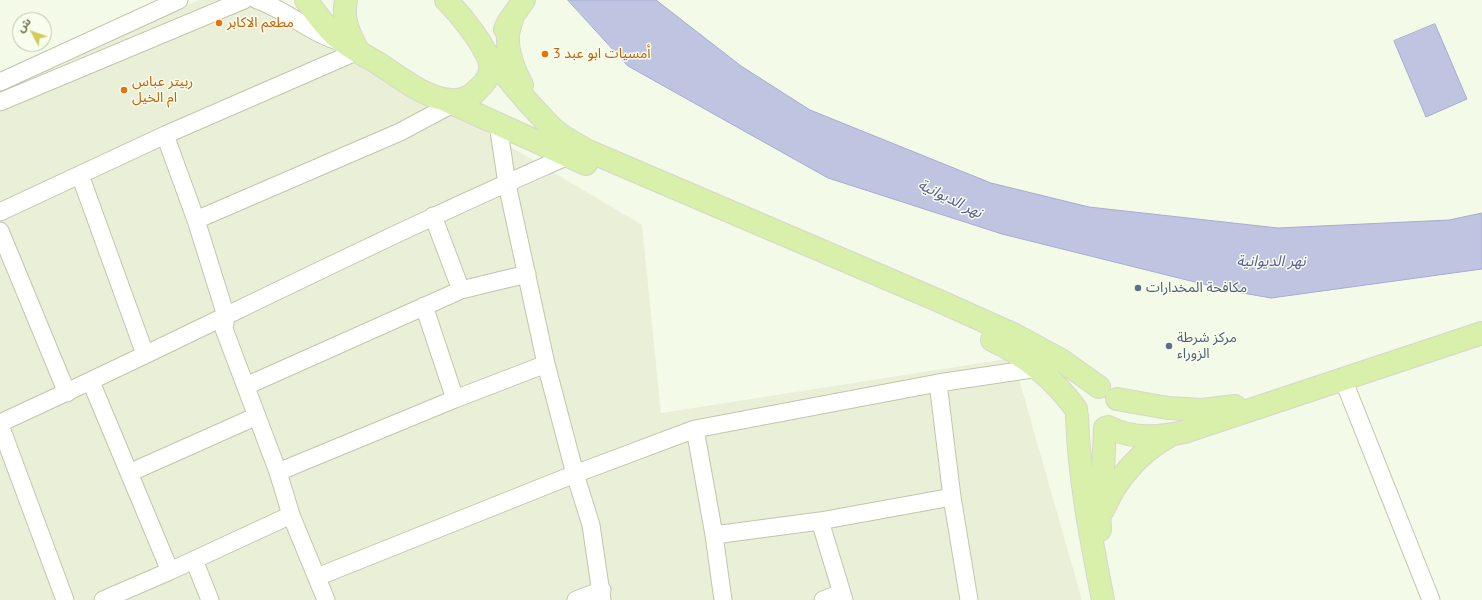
<!DOCTYPE html>
<html>
<head>
<meta charset="utf-8">
<style>
  body { margin:0 }
  #map { position:relative; width:1482px; height:600px; overflow:hidden; background:#f4fae8; font-family:"PT Sans","Noto Sans Arabic",sans-serif }
  canvas { display:block }
  .north { position:absolute; left:12px; top:12px; width:40px; height:40px; box-sizing:border-box; background:#f8fdee; border:1px solid #c1c5ae; border-radius:50%; rotate:311deg; font-size:11px; font-weight:700; line-height:16px; text-align:center; color:#6f714f }
  .north::after { content:''; display:block; margin:auto; width:14px; height:18px; background:#d4cb5d; clip-path:polygon(50% 0,100% 100%,50% 72%,0 100%) }
</style>
</head>
<body>
<div id="map">
<canvas width="1482" height="600"></canvas>
<div class="north">ش</div>
</div>
<script>
const ctx = document.querySelector('canvas').getContext('2d');
ctx.lineJoin = 'round';
function fillPath(path, color) {
  ctx.fillStyle = color;
  ctx.fill(path, 'evenodd');
}
function stroke(path, color, width, dash) {
  ctx.strokeStyle = color;
  ctx.lineWidth = width;
  ctx.lineCap = dash ? 'butt' : 'round';
  ctx.setLineDash(dash || []);
  ctx.stroke(path);
}
function drawText(font, color, halo, rows, align = 'center') {
  ctx.font = font + ' "PT Sans","Noto Sans Arabic",sans-serif';
  ctx.lineWidth = 3;
  ctx.setLineDash([]);
  ctx.textBaseline = 'middle';
  ctx.strokeStyle = halo;
  ctx.fillStyle = color;
  for (const [text, x, y, turn = 0] of rows) {
    ctx.save();
    ctx.translate(x, y);
    ctx.rotate((+turn || 0) * Math.PI / 180);
    ctx.textAlign = isNaN(turn) ? turn : align;
    if (halo) ctx.strokeText(text, 0, 0);
    ctx.fillText(text, 0, 0);
    ctx.restore();
  }
}
const residential = new Path2D(`
  M198 0H264L642 225 661 413 1013 358 1082 600H0V93Z`);
const water = new Path2D(`
  M568 0H656L741 66 810 110 991 183 1089 207 1278 228 1449 220 1482 213V269L1271 298 1231 291 1002 234 828 178 628 66Z
  M1435 24 1467 99 1426 117 1394 41Z`);
const minor = new Path2D(`
  M257 0C287 10 309 33 341 42
  M0 82 179 0
  M0 102 244 0
  M498 124 507 184 546 364 575 474 591 525 602 600
  M165 135 196 220 226 316 224 329 278 472 291 515 326 600
  M80 175 145 354
  M0 212 165 135 358 51
  M433 216 461 290
  M196 220 400 132 460 100
  M0 231 67 393
  M424 306 455 399
  M1343 379 1431 600
  M91 382 170 571
  M938 383 952 497 969 600
  M246 386 461 290 527 274
  M0 423C145 357 288 284 433 217 477 196 523 176 568 156
  M0 425 65 600
  M695 429 714 535 723 600
  M278 472 455 399 546 364
  M129 473 257 416
  M820 521 844 600
  M714 535 820 521 952 497
  M194 560 210 600
  M317 577 575 474 695 429 938 383 1039 368
  M103 600 170 571 291 515
  M576 600 602 590
  M823 600 841 593`);
const major = new Path2D(`
  M306 0C315 12 324 25 335 35 347 46 362 54 376 62 397 75 425 99 451 100 462 101 471 97 478 89 484 84 490 76 490 68 491 51 459 13 446 0
  M346 0C342 20 349 33 358 51
  M513 16C511 22 509 29 508 35 507 52 514 70 522 85
  M505 29 509 21 524 0
  M484 50 526 100 552 128 564 137 586 150 937 300 1015 335 1061 360 1099 387
  M443 99 586 164
  M992 340C1027 356 1053 378 1076 409
  M1117 399 1168 408 1202 410 1235 406
  M1077 416C1079 478 1091 539 1103 600
  M1108 427C1133 439 1157 438 1184 432L1482 333
  M1103 510C1117 478 1139 453 1169 436
  M1100 530 1099 508 1103 472 1105 428`);
const markers = [
  [219,23,4,"#e8710a"],
  [545,54,4,"#e8710a"],
  [124,90,4,"#e8710a"],
  [1138,288,4,"#5c6f8a"],
  [1169,346,4,"#5c6f8a"]
];
const foodNames = [
  ["مطعم الاكابر",227,23],
  ["أمسيات ابو عبد 3",553,54],
  ["ربيتر عباس",132,82],
  ["ام الخيل",132,98]
];
const serviceNames = [
  ["مكافحة المخدارات",1146,288],
  ["مركز شرطة",1177,338],
  ["الزوراء",1177,354]
];
const waterNames = [
  ["نهر الديوانية",950,199,26],
  ["نهر الديوانية",1271,262]
];
fillPath(residential, '#eaf0d7');
fillPath(water, '#bfc4e1');
stroke(water, '#a6acd1', 1);
stroke(minor, '#c2c5aa', 19);
stroke(major, '#d7d7ce', 24);
stroke(minor, '#fff', 17);
stroke(major, '#d8f0a9', 22);
for (const [x, y, r, color] of markers) {
  const dot = new Path2D();
  dot.arc(x, y, r, 0, 2 * Math.PI);
  ctx.fillStyle = color;
  ctx.fill(dot);
  stroke(dot, '#f8fdee', 1.5);
}
drawText('14px', '#c56008', '#f8fdee', foodNames, 'left');
drawText('14px', '#4e5e75', '#f8fdee', serviceNames, 'left');
drawText('italic 15px', '#565e95', '#f8fdee', waterNames);
</script>
</body>
</html>
